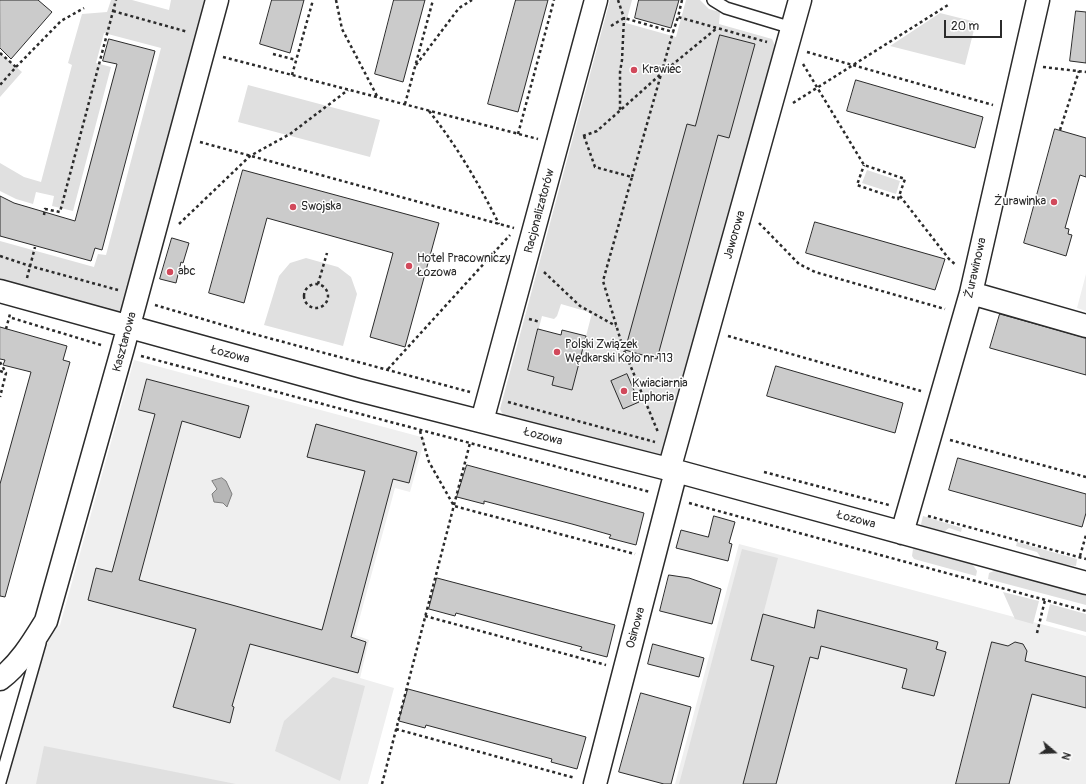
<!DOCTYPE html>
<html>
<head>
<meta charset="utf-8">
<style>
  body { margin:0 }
  #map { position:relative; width:1086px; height:784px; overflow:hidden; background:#fff; font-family:Pangolin,sans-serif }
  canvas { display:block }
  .north { position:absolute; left:1034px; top:732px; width:40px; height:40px; -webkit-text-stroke:3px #fff; paint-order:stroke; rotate:109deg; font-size:11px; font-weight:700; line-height:16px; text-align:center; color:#2b2b2b }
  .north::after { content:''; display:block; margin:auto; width:14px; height:18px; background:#2b2b2b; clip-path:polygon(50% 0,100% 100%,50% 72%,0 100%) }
  .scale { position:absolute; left:944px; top:20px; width:58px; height:18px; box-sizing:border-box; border:2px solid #2b2b2b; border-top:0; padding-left:5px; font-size:12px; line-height:14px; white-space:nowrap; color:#2b2b2b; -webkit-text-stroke:3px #fff; paint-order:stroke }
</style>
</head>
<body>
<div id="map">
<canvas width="1086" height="784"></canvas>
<div class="north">N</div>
<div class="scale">20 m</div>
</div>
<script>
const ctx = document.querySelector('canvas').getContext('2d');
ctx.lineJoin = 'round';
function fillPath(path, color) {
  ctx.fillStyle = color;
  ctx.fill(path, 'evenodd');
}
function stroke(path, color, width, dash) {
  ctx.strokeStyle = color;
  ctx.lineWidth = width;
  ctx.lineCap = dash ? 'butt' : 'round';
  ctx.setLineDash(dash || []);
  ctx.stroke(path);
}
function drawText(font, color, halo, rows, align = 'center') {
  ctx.font = font + ' Pangolin,sans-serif';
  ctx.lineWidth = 3;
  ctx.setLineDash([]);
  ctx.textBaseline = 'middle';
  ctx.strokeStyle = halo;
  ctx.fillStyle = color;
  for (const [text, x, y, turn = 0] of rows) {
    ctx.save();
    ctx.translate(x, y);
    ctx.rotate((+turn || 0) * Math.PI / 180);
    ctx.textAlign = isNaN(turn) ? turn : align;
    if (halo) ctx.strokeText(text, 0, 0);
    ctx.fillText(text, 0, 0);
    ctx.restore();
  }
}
const built = new Path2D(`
  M1086 274V311L1077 308Z
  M134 360 425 438 410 492 395 488 355 635 369 640 360 678 394 688 368 784H7L48 635 60 625Z
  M739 544 1086 636V784H675Z`);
const green = new Path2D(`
  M111 0H132L169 10 171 0H206L123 309 116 313 0 280V241L94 267 98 254 106 255 161 48 104 33 96 63 111 67 73 211 52 206 54 196 36 192 33 204 16 199 0 191V163L24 177 41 182 72 65 68 63 82 14 107 12Z
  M610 0H632L626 23 676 37 686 0H700L709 9 720 12 719 24 772 39 779 54 669 446 660 459 504 417 500 409ZM561 304 592 313 572 390 552 385 554 377 528 370 542 316 554 319 557 316Z
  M940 13 976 22 965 65 890 46Z
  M0 53 22 72 0 97Z
  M248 85 380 120 370 157 238 122Z
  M867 170 900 181 896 194 862 183Z
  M306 258 338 267 351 277 357 294 343 346 264 325 279 276 290 263Z
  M923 516 962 528 961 532 949 528 942 533 920 528Z
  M1017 542 1077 559 1076 566 1044 562 1037 552 1016 546Z
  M917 547 971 562 977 571 976 576 914 559 912 556 913 549Z
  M742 549 778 558 751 660 774 666 743 784H679Z
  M999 569 1086 592V605L988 579 989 573Z
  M1003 592 1039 601 1033 624 1015 619Z
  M1050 604 1086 614V632L1046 621Z
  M333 677 365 686 340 781 275 751 284 721Z
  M44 746 236 784H36Z`);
const water = new Path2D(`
  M222 478 226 481 232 494 227 507 223 503 214 502 212 494 217 489 212 481Z`);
const building = new Path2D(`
  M0 0H38L52 12 11 59 0 48Z
  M272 0H304L290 53 260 44Z
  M394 0H425L403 82 375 74Z
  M516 0H548L518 112 488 104Z
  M639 0H679L671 28 635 18Z
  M1076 11 1086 12V63L1070 61Z
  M720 35 755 44 729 138 718 135 657 359 625 350 687 124 695 126Z
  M109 39 155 51 102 250 95 248 91 261 0 236V196L14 203 75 221 117 64 103 61Z
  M856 80 983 117 975 148 847 111Z
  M1055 129 1086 138V177L1080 175 1065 228 1069 229 1068 234 1072 235 1066 256 1024 243Z
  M243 170 439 223 405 347 370 337 393 253 267 218 244 303 209 293Z
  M815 222 945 259 935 290 806 253Z
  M172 238 189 243 183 263 181 262 176 283 160 279Z
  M1000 314 1086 338V375L990 348Z
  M0 327 67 346 63 360 70 362 5 597 0 596V484L31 372 3 365 5 360 0 359Z
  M538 329 561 335 562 330 586 336 572 390 552 385 554 377 528 370Z
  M776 366 903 403 895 433 767 396Z
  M627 374 639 402 623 409 611 381Z
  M147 379 249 406 240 438 182 421 139 580 232 605 322 630 365 471 307 457 316 424 417 452 409 483 393 479 351 637 366 642 358 673 250 644 232 706 234 707 230 723 173 707 196 629 88 600 96 568 112 572 155 414 139 410Z
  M958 458 1086 494V513L1082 527 949 490Z
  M467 465 644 513 636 545 609 538 611 535 572 524 484 501V504L457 497Z
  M714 516 735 522 729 543 732 544 728 561 676 548 681 530 708 537Z
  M669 575 689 578 721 589 712 624 660 611Z
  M437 578 615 625 607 657 580 650 582 647 456 613 455 616 429 609Z
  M818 610 938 642 936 649 946 652 934 696 902 688 907 669 821 646 818 659 810 657 776 784H743L774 666 751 660 763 614 814 628Z
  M992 642 1008 646 1015 642 1023 644 1027 651 1025 661 1086 677V708L1032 694 1009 784H956Z
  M653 644 704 658 699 677 648 664Z
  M408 689 586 737 577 769 551 762 552 759 426 725 425 728 399 721Z
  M641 693 691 707 671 784H664L619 772Z`);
const path = new Path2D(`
  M336 0 342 29 377 96
  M618 0 624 18 622 60 620 72V110
  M682 0 678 17 767 42
  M113 11 188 32
  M611 26 624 18 673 32 678 17
  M807 52 993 105
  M0 53 16 67 0 85
  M273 54 296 60
  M223 57 538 139
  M803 64 864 165 905 179 898 199 857 185 864 165
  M416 65 459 8 472 0
  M16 67 61 21 84 8
  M1043 67 1086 72
  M292 75 313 0
  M793 103 948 5
  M405 104 433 0
  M429 111C457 146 479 184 499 224
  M1060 130 1079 71
  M518 134 554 0
  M583 136 597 131 661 74 717 28
  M584 136 595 167 632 177 603 281 623 348 658 432
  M200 142 514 228
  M632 177 673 32
  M900 196 949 259 956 265
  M44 215 45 209 60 212 116 0
  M759 223 799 264 815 272 945 309
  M179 224 250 156 290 134 348 90
  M0 256 30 266 118 290
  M544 272 580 306 616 326
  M27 278 35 247
  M318 284 327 253
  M304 296a12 12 0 1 1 24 0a12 12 0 1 1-24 0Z
  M155 305 250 333 470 392
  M12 318 101 345
  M529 319 540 322
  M6 329 10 314
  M728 336 921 391
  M141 356 470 443 650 492
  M0 362 6 373 0 397
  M388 369 510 235
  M0 371 6 373
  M508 402 655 442
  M420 431 429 462 454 506 635 554
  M950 440 1086 477
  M764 472 889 505
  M689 503 1086 611
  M928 516 1086 559
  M1080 556 1086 535
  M425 616 606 665
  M1037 633 1045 600
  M396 729 575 778
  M382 784 470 443`);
const lane = new Path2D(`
  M713 0 726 8 792 28
  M0 782 40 643`);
const street = new Path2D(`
  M0 291 358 390 676 471 1086 583
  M971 293 1086 326
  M482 421 596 0
  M669 470 800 0
  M902 533 971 293 1038 0
  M0 679C20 664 33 642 46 621L122 351 217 0
  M595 784 676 471`);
const markers = [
  [634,70,4,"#d1495b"],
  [1054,202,4,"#d1495b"],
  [293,207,4,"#d1495b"],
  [409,266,4,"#d1495b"],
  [170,272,4,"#d1495b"],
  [557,352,4,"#d1495b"],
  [624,391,4,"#d1495b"]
];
const poiNames = [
  ["Krawiec",642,70],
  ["Żurawinka",1046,202,"right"],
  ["Swojska",301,207],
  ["Hotel Pracowniczy",417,259],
  ["Łozowa",417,273],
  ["abc",178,272],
  ["Polski Związek",565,345],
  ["Wędkarski Koło nr 113",565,359],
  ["Kwiaciarnia",632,384],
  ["Euphoria",632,398]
];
const streetNames = [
  ["Racjonalizatorów",540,211,-75],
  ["Jaworowa",735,235,-74],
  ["Żurawinowa",976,268,-77],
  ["Kasztanowa",125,342,-75],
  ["Łozowa",230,355,15],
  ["Łozowa",543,437,15],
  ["Łozowa",856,520,15],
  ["Osinowa",636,628,-75]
];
fillPath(built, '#efefef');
fillPath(green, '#e0e0e0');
fillPath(water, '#b6b6b6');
stroke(water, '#7e7e7e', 1);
fillPath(building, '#cbcbcb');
stroke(building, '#2b2b2b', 1);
stroke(lane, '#2b2b2b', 14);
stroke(street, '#2b2b2b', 25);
stroke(path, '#2b2b2b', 2.5, [3, 3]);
stroke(lane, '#fff', 11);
stroke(street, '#fff', 22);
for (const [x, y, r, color] of markers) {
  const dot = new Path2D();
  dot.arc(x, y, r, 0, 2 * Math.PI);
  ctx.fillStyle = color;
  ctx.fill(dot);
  stroke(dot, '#fff', 1.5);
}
drawText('12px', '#2b2b2b', '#fff', poiNames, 'left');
drawText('12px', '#2b2b2b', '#fff', streetNames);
</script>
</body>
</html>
